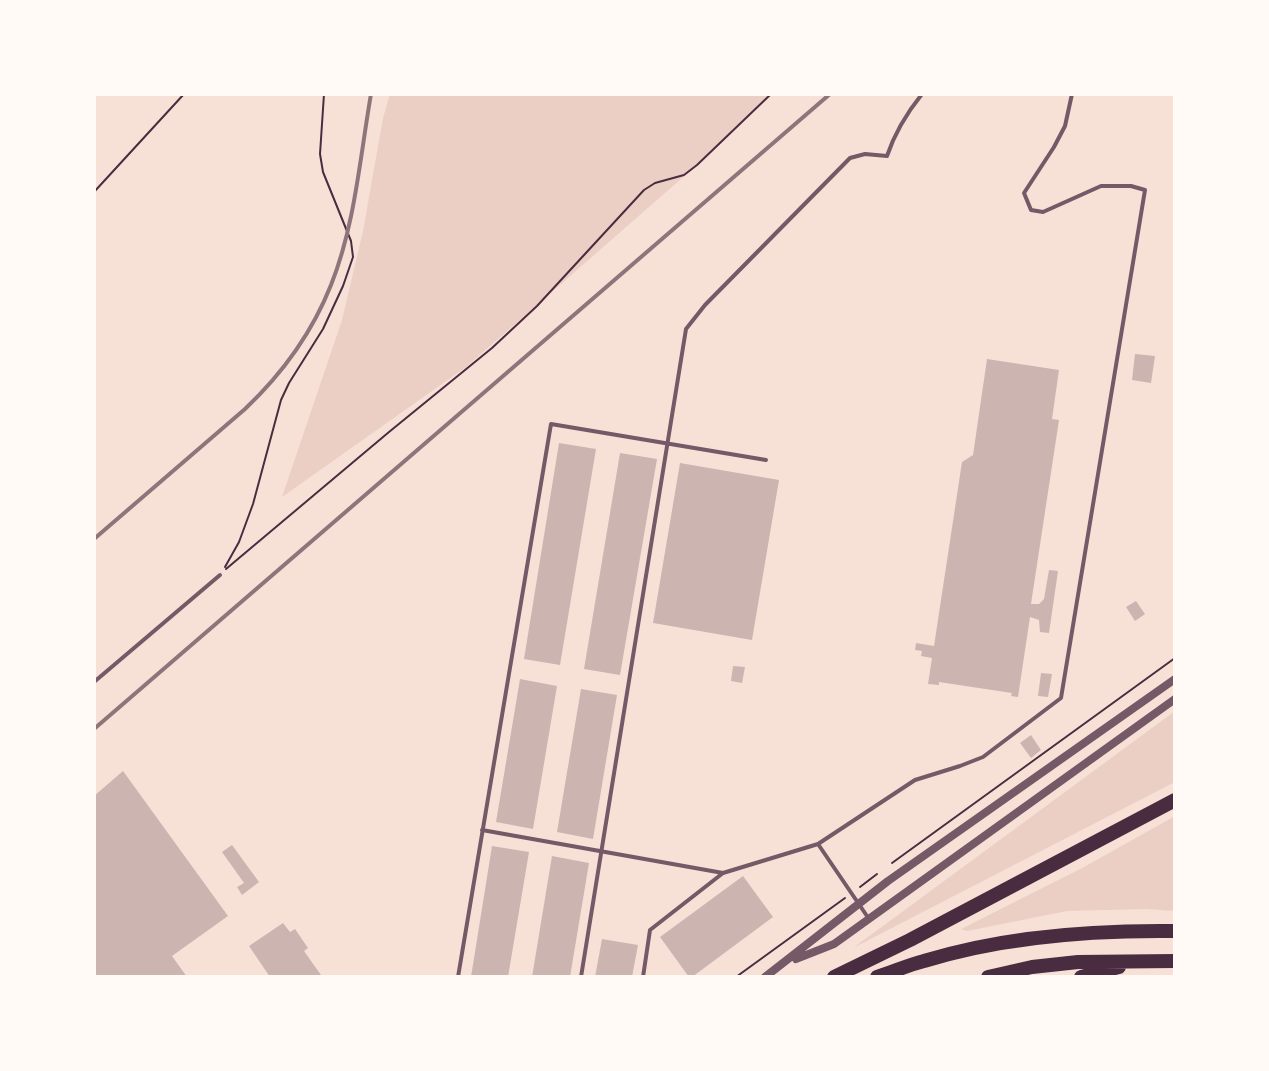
<!DOCTYPE html>
<html>
<head>
<meta charset="utf-8">
<style>
  body { margin:0 }
  #map { position:relative; width:1269px; height:1071px; overflow:hidden; background:#f7e1d7; font-family:"Varela Round",sans-serif }
  canvas { display:block }
  .frame { position:absolute; inset:0; border:96px solid #fffaf5; pointer-events:none }
</style>
</head>
<body>
<div id="map">
<canvas width="1269" height="1071"></canvas>
<div class="frame"></div>
</div>
<script>
const ctx = document.querySelector('canvas').getContext('2d');
ctx.lineJoin = 'round';
function fillPath(path, color) {
  ctx.fillStyle = color;
  ctx.fill(path, 'evenodd');
}
function stroke(path, color, width, dash) {
  ctx.strokeStyle = color;
  ctx.lineWidth = width;
  ctx.lineCap = dash ? 'butt' : 'round';
  ctx.setLineDash(dash || []);
  ctx.stroke(path);
}
const green = new Path2D(`
  M390 94H771L697 165 466 367 282 497 342 320 363 231 383 118Z
  M1175 711V782L853 948Z
  M1175 816V911L1146 909 1067 911 967 931 961 929 1084 867Z`);
const building = new Path2D(`
  M1135 354 1155 356 1151 383 1132 380Z
  M987 359 1059 370 1052 419 1059 420 1031 604H1039L1044 599 1049 570 1058 571 1049 633 1040 632 1039 620 1030 617 1018 697 1011 696 1012 693 939 682V685L928 684 932 658 921 656 922 651 915 650 916 643 934 646 962 462 973 455Z
  M559 443 596 449 560 665 524 659Z
  M620 453 657 459 620 675 584 669Z
  M680 463 779 480 752 640 653 623Z
  M1136 601 1145 614 1135 621 1126 607Z
  M733 666 745 667 742 683 731 681Z
  M1041 673 1052 674 1048 697 1038 696Z
  M520 679 557 686 533 829 496 822Z
  M581 689 617 695 593 839 557 832Z
  M1031 735 1041 750 1031 758 1020 743Z
  M123 771 228 916 172 956 187 977H94V796Z
  M232 845 259 882 242 895 237 887 244 883 222 852Z
  M492 846 529 852 508 977H471Z
  M552 856 589 863 570 977H532Z
  M743 876 773 917 692 977H689L660 937Z
  M283 923 290 932 295 929 308 948 304 951 321 975 318 977H270L249 946Z
  M602 939 638 945 632 977H595Z`);
const path = new Path2D(`
  M94 192 184 94
  M225 567 239 542 253 504 281 400 289 383 323 329 343 286 353 257 351 241 323 172 320 154 324 94
  M226 569 389 432 492 348 537 306 644 190 655 183 684 175 697 165 771 94
  M892 863 1175 658
  M860 887 877 874
  M736 977 845 898`);
const service = new Path2D(`
  M94 682 220 575
  M482 830 723 873 818 844
  M869 919 818 844 915 780 960 766 983 757 1061 698 1145 190 1131 186H1101L1043 212 1031 210 1024 193 1054 147 1065 126 1072 94
  M458 977 551 424 766 460
  M581 977 686 329 705 305 850 158 865 154 887 156C895 132 906 114 922 94
  M643 977 650 930 723 873`);
const minor = new Path2D(`
  M796 959 834 944 1175 699
  M765 977 888 881 1175 679`);
const trunk = new Path2D(`
  M834 977 910 940 1175 800
  M877 977C893 972 908 965 924 961 1005 936 1091 930 1175 931
  M988 977 1032 967 1078 962 1175 961
  M1081 977 1119 967`);
const rail = new Path2D(`
  M94 539 245 409C282 374 312 333 331 285 355 225 360 157 371 94
  M94 729 830 94`);
fillPath(green, '#ebcfc5');
fillPath(building, '#ccb4b1');
stroke(path, '#4a2c40', 2);
stroke(service, '#755966', 4);
stroke(minor, '#755966', 8);
stroke(trunk, '#4a2c40', 14);
stroke(rail, '#8f747c', 4);
</script>
</body>
</html>
